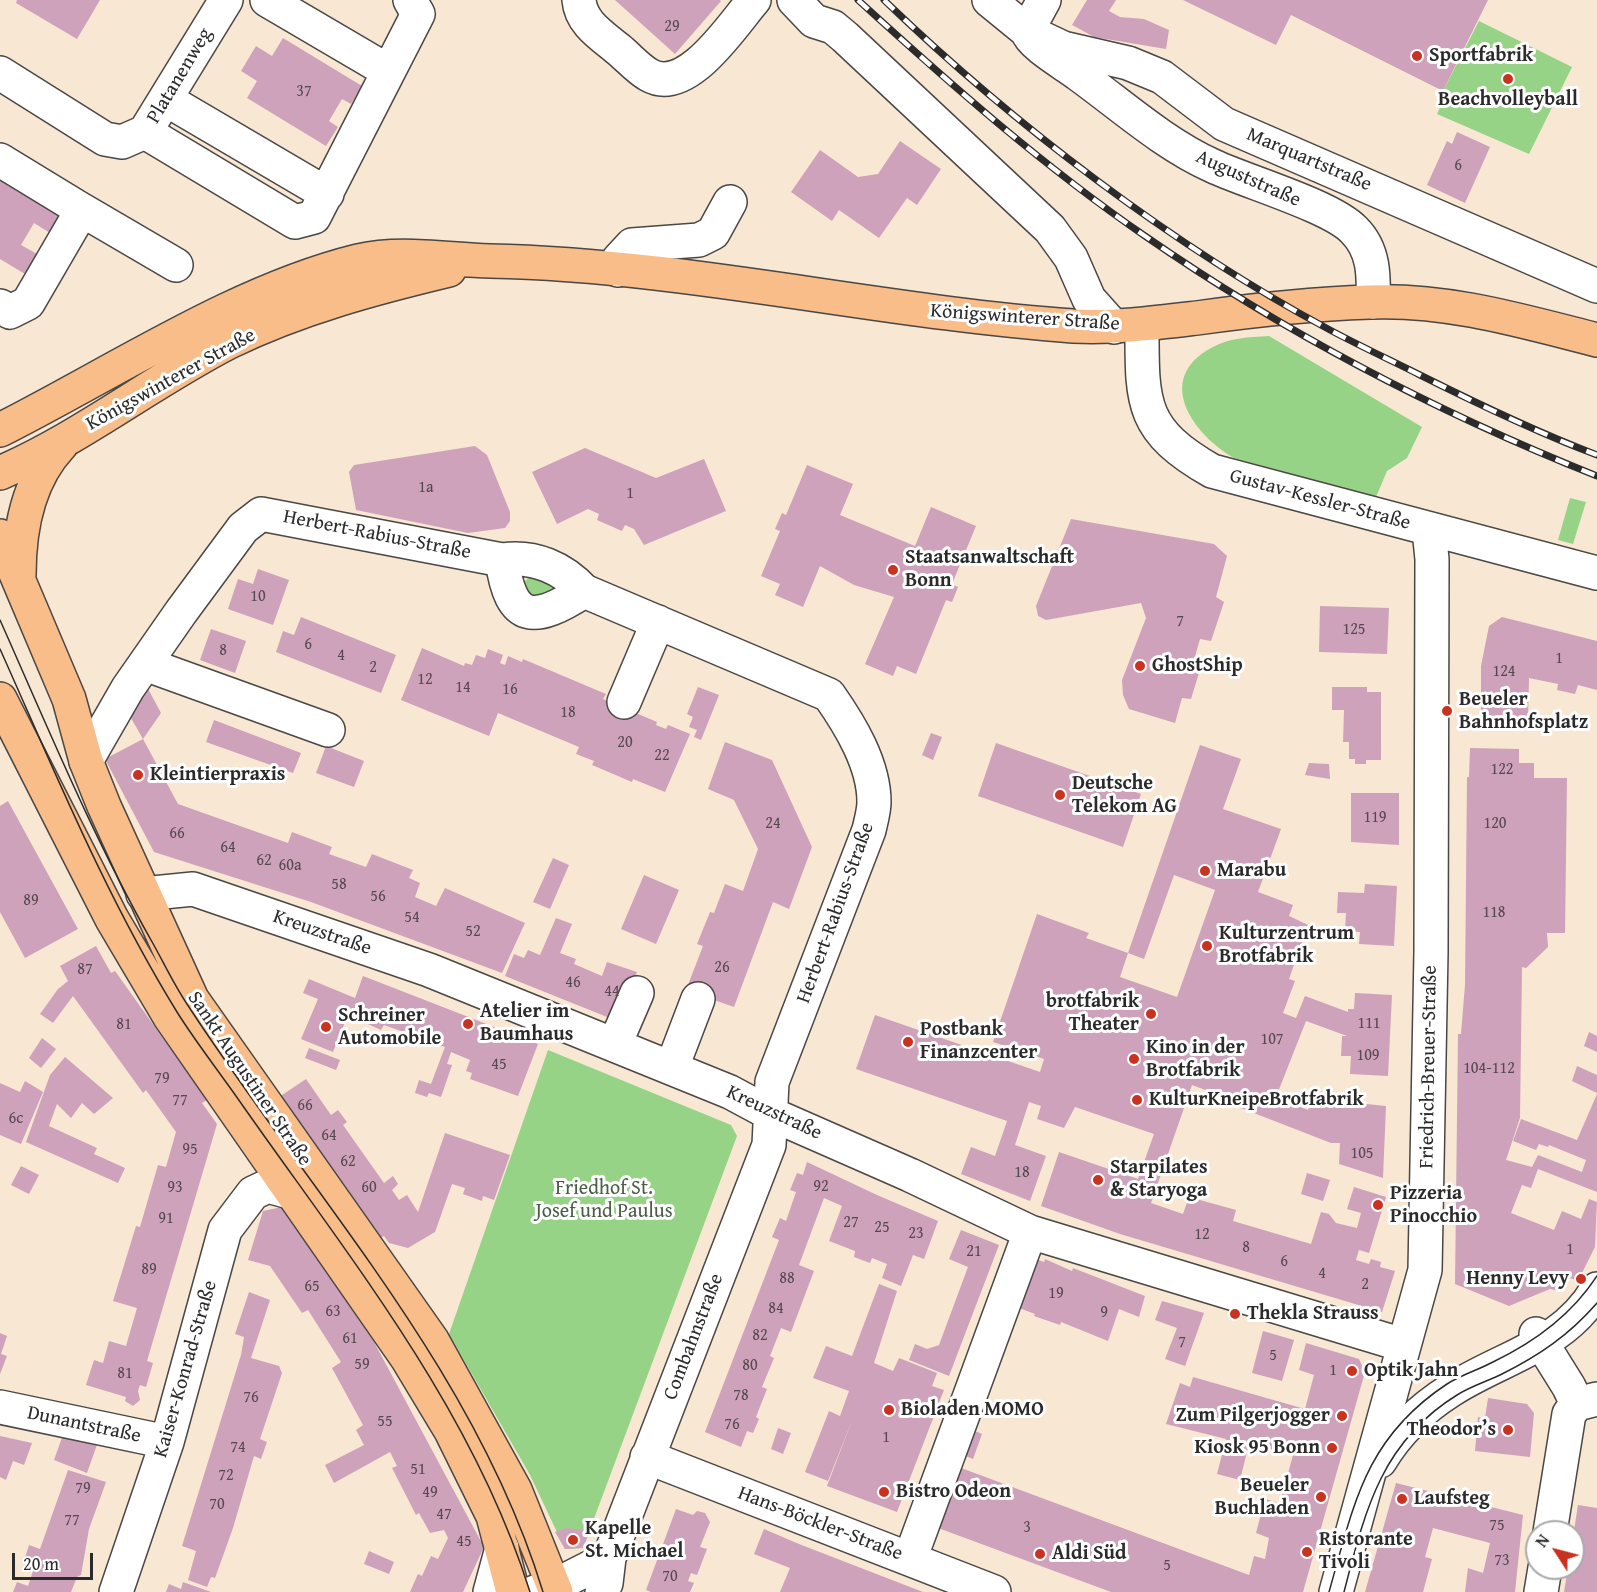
<!DOCTYPE html>
<html>
<head>
<meta charset="utf-8">
<style>
  body { margin:0 }
  #map { position:relative; width:1597px; height:1592px; overflow:hidden; background:#f7e7d3; font-family:"Gentium Book Plus",serif }
  canvas { display:block }
  .north { position:absolute; left:1525px; top:1520px; width:60px; height:60px; box-sizing:border-box; background:#fff; border:2px solid #aaa; border-radius:50%; rotate:306deg; font-size:16px; font-weight:700; line-height:24px; text-align:center; color:#2b2b2b }
  .north::after { content:''; display:block; margin:auto; width:21px; height:27px; background:#c8321e; clip-path:polygon(50% 0,100% 100%,50% 72%,0 100%) }
  .scale { position:absolute; left:12px; top:1553px; width:81px; height:27px; box-sizing:border-box; border:3px solid #2b2b2b; border-top:0; padding-left:8px; font-size:18px; line-height:21px; white-space:nowrap; color:#2b2b2b; -webkit-text-stroke:4px #fff; paint-order:stroke }
</style>
</head>
<body>
<div id="map">
<canvas width="1597" height="1592"></canvas>
<div class="north">N</div>
<div class="scale">20 m</div>
</div>
<script>
const ctx = document.querySelector('canvas').getContext('2d');
ctx.lineJoin = 'round';
function fillPath(path, color) {
  ctx.fillStyle = color;
  ctx.fill(path, 'evenodd');
}
function stroke(path, color, width, dash) {
  ctx.strokeStyle = color;
  ctx.lineWidth = width;
  ctx.lineCap = dash ? 'butt' : 'round';
  ctx.setLineDash(dash || []);
  ctx.stroke(path);
}
function drawText(font, color, halo, rows, align = 'center') {
  ctx.font = font + ' "Gentium Book Plus",serif';
  ctx.lineWidth = 6;
  ctx.setLineDash([]);
  ctx.textBaseline = 'middle';
  ctx.strokeStyle = halo;
  ctx.fillStyle = color;
  for (const [text, x, y, turn = 0] of rows) {
    ctx.save();
    ctx.translate(x, y);
    ctx.rotate((+turn || 0) * Math.PI / 180);
    ctx.textAlign = isNaN(turn) ? turn : align;
    if (halo) ctx.strokeText(text, 0, 0);
    ctx.fillText(text, 0, 0);
    ctx.restore();
  }
}
const green = new Path2D(`
  M1479 21 1572 67 1529 154 1437 114 1447 93 1443 91Z
  M1269 336 1422 427 1407 458 1387 471 1376 497 1234 458C1194 435 1153 380 1211 348 1228 338 1249 337 1269 336Z
  M1570 498 1586 502 1573 544 1558 540Z
  M534 573 558 589 532 602 520 591 524 582Z
  M548 1050 731 1125 737 1136 583 1548 565 1549 530 1475 449 1334Z`);
const building = new Path2D(`
  M17 0H100L77 39 16 3Z
  M615 0H720L721 1 675 54Z
  M1087 0H1116L1109 11 1120 17 1144 19 1169 30 1166 49 1094 37 1076 27 1072 25Z
  M1183 0H1488L1443 91 1291 15 1276 45Z
  M283 38 362 86 351 104 342 99 329 121 338 127 326 146 247 98 257 81 241 71 256 46 272 56Z
  M1457 132 1490 147 1465 203 1427 185 1447 141 1452 144Z
  M900 141 941 169 917 205 907 198 879 238 839 210 832 221 791 192 820 150 858 177 878 174Z
  M0 175 63 213 50 233 34 223 21 245 37 254 25 274 0 259Z
  M475 446 487 455 510 512V521L505 528 468 533 356 510 349 472 354 465Z
  M585 448 656 478 704 459 726 511 644 545 634 529 625 525 622 531 597 520 599 514 588 509 557 524 532 472Z
  M807 465 853 484 840 515 915 546 931 507 976 526 952 584 958 587 952 602 946 600 916 674 897 666 893 676 865 664 894 597 854 585 820 566 803 607 775 595 780 584 761 576 780 531 775 529 782 513 786 515Z
  M1071 519 1214 544 1227 556 1216 597 1224 602 1211 641 1200 639 1194 660 1202 663 1191 699 1182 698 1175 723 1129 709 1123 695 1122 680 1146 618 1141 603 1046 620 1038 616 1036 606Z
  M258 569 289 580 273 625 228 609 238 579 253 584Z
  M1320 606 1389 608 1387 654 1319 652Z
  M301 617 396 655 381 693 276 652 283 631 294 635Z
  M1502 617 1597 641V690L1578 685 1575 694 1557 690 1558 684 1529 678 1528 719 1481 718V666L1489 626Z
  M211 629 246 641 235 673 200 660Z
  M422 648 464 666 465 663 472 665 476 655 485 658 488 649 503 655 500 663 505 665 508 656 522 662 523 659 606 694 603 699 657 722 656 725 666 729 668 725 690 734 665 792 633 779 632 782 592 765 594 761 576 754 579 747 498 713 489 736 401 700Z
  M146 685 161 713 143 739 127 711Z
  M698 687 719 695 701 740 694 737 697 730 689 727 693 717 687 714Z
  M1332 687H1367V692H1381V760H1366V764H1355V759H1349V742H1343L1344 710H1332Z
  M214 720 301 753 293 773 206 742Z
  M931 733 942 737 933 760 922 755Z
  M143 739 178 804 288 843 292 832 332 847 329 854 366 867 372 854 413 870 409 878 420 883 415 897 436 906 445 888 525 923 502 973 311 902 154 852 105 759Z
  M725 742 772 760 812 847 789 909 773 902 734 1007 686 990 703 946 697 944 710 912 714 913 725 884 743 891 758 849 734 800 708 789Z
  M996 743 1141 794 1123 847 978 796Z
  M1200 745 1241 759 1223 809 1281 829 1258 892 1293 905 1289 916 1308 925 1289 979 1295 981 1283 1013 1296 1018 1305 996 1348 1012V1009H1354L1355 993 1392 995 1388 1076 1350 1074 1351 1056H1341L1342 1036H1347L1306 1021 1276 1097 1308 1110 1316 1090 1357 1103 1386 1106 1383 1178 1339 1164 1340 1143H1331L1223 1101 1224 1097 1192 1085 1151 1203 1183 1214 1189 1197 1236 1210 1233 1221 1311 1244 1321 1212 1329 1214 1336 1223 1357 1228 1361 1213 1347 1209 1354 1187 1386 1197 1369 1253 1359 1250 1356 1260 1369 1264 1371 1259 1381 1262 1380 1267 1395 1271 1382 1312 1120 1234 1041 1206 1059 1152 1138 1179 1154 1134 1075 1107 1064 1128 1037 1119 1041 1106 1029 1102 1015 1145 1046 1156 1030 1201 961 1174 971 1147 995 1156 1007 1121 856 1069 875 1015 1040 1072 1044 1059 993 1042 1037 914 1089 933 1086 938 1128 953 1120 977 1177 997 1215 890 1174 875 1144 959 1128 953Z
  M326 746 364 761 354 787 316 773Z
  M1470 748 1519 749V763H1534V778H1567L1565 933H1547L1548 947 1526 968 1522 967 1520 1118 1506 1160 1532 1167 1538 1155 1582 1172 1586 1160 1549 1145 1548 1147 1539 1144 1536 1150 1513 1141 1521 1119 1577 1140 1597 1094V1192L1538 1169 1531 1188 1522 1185 1511 1213 1554 1230 1562 1211 1581 1219 1589 1199 1597 1202 1595 1247 1578 1281 1570 1278 1566 1289 1559 1291 1550 1289 1509 1306 1455 1284 1458 1034H1461L1465 985 1467 777H1469Z
  M1309 763 1329 764 1330 779 1305 775Z
  M1351 793H1399V845L1351 842Z
  M8 801 78 929 25 958 0 912V806Z
  M553 858 569 865 550 909 533 902Z
  M644 875 679 890 656 944 621 929Z
  M1365 884 1397 886 1394 946 1359 944 1360 932 1345 931 1346 913H1337L1338 892 1364 893Z
  M556 918 572 924 560 953 576 959 574 964 602 976 607 962 637 972 617 1021 505 976 514 954 524 958 528 950 540 955Z
  M96 946 111 973 115 971 207 1100 202 1103 217 1124 147 1361 153 1363 146 1387 140 1385 138 1391 140 1400 133 1406 125 1401 126 1397 86 1385 94 1360 103 1363 109 1341 126 1346 137 1308 113 1301 136 1226 140 1227 158 1165 166 1167 176 1132 146 1090 143 1093 73 996 53 1023 40 1014 58 989 68 981 60 966Z
  M363 976 538 1044 518 1096 470 1079 472 1073 466 1071 470 1060 451 1052 447 1064 452 1065 441 1097 429 1093 427 1097 415 1093 419 1080 431 1084 445 1047 384 1025 381 1030 348 1015 333 1052 301 1039 318 999 303 993 309 979 355 998Z
  M1589 1032 1597 1036V1052L1584 1046Z
  M42 1038 56 1049 41 1068 29 1058Z
  M309 1048 340 1060 336 1070 305 1058Z
  M65 1057 113 1098 94 1114 82 1103 71 1118 57 1104 49 1126 97 1148 94 1154 125 1168 118 1183 26 1142 50 1075Z
  M1577 1066 1597 1075V1093L1572 1081Z
  M306 1079 331 1115 338 1110 347 1122 343 1125 384 1183 393 1176 398 1184 392 1190 399 1200 407 1195 418 1212 445 1133 510 1155 494 1200 483 1196 482 1201 463 1194 465 1188 452 1184 435 1232 408 1248 389 1243 384 1236 379 1239 279 1097Z
  M25 1081 43 1092 21 1144 0 1135V1083L20 1092Z
  M807 1162 877 1195 938 1221 924 1259 913 1255 901 1286 882 1278 887 1264 872 1258 870 1263 854 1257 855 1251 829 1241 842 1206 824 1198 799 1265 814 1271 791 1332 781 1328 770 1356 774 1358 762 1387 767 1389 756 1417 759 1419 753 1433 747 1431 741 1447 705 1432 779 1240 772 1237 780 1218 786 1221 796 1192 790 1190 797 1173 803 1175Z
  M21 1166 39 1175 29 1194 11 1185Z
  M1307 1173 1330 1180 1323 1201 1301 1194Z
  M282 1207 374 1342 484 1547 463 1592H410L418 1574 422 1576 431 1556 438 1559 448 1538 444 1530 430 1533 419 1513 416 1515 392 1468 397 1466 390 1452 334 1483 325 1465 364 1445 356 1430 363 1425 332 1368 341 1362 308 1310 302 1313 270 1266 248 1260 263 1211Z
  M961 1230 999 1245 949 1376 909 1360 915 1344 927 1349 939 1345 968 1267 949 1259Z
  M1028 1256 1044 1262 1045 1259 1072 1271 1073 1268 1145 1296 1139 1317 1119 1309 1108 1341 1061 1322 1060 1325 1034 1316 1035 1314 1019 1308Z
  M879 1284 897 1291 874 1363 893 1371 899 1358 937 1373 932 1386 944 1390 897 1512 827 1486 853 1418 828 1481 805 1472 829 1411 840 1416 849 1391 813 1378 826 1346 852 1356Z
  M249 1292 270 1300 251 1358 279 1366 282 1373 260 1439 267 1442 261 1459 254 1456 233 1528 215 1578 211 1577 207 1587 188 1580 196 1551 182 1546 241 1355 244 1337 235 1334Z
  M1162 1301 1204 1313 1185 1366 1165 1359 1177 1328 1155 1320Z
  M1263 1331 1294 1340 1282 1381 1252 1373Z
  M0 1333 7 1336 1 1354 7 1356 0 1374Z
  M1306 1343 1359 1359 1365 1372 1303 1592H1111L930 1525 953 1465 1249 1575 1254 1556 1265 1559 1269 1538 1256 1533 1265 1499 1280 1503 1293 1455 1249 1444 1240 1480 1217 1474 1226 1439 1166 1424 1180 1383 1190 1387 1193 1377 1305 1409 1314 1375 1299 1370Z
  M1488 1398 1527 1404 1534 1413 1530 1457 1475 1451 1478 1417 1485 1418Z
  M778 1428 791 1433 783 1454 771 1449Z
  M968 1428 982 1434 973 1459 958 1453Z
  M64 1432 99 1439 87 1473 54 1460Z
  M0 1436 32 1443 24 1465 13 1461 6 1480 0 1477Z
  M68 1470 106 1482 89 1529 81 1575 77 1577 71 1592H13L17 1582 28 1586 36 1562 25 1558 29 1545 40 1549Z
  M1396 1483 1523 1515 1515 1592H1465L1468 1568 1483 1573 1490 1543 1433 1528 1425 1557 1432 1559 1423 1592H1365Z
  M1578 1505 1597 1508V1592H1564L1568 1568H1573V1537Z
  M676 1509 693 1515 697 1511 705 1513 710 1522 700 1547 707 1549 697 1575 691 1573 688 1581 694 1583 690 1592H651L646 1590Z
  M566 1528 590 1531 583 1548 565 1549 555 1532Z
  M764 1529 799 1544 923 1592H780L790 1568 754 1554Z
  M369 1551 394 1562 389 1574 364 1564Z
  M183 1582 211 1592H166L169 1584 181 1589Z`);
const minor = new Path2D(`
  M267 0 388 71
  M579 0C581 23 601 35 618 49 628 57 638 69 649 75 687 97 733 24 754 0
  M794 0 814 21 833 27 845 37 1050 229 1071 258 1089 299 1114 327
  M989 0 1027 31 1063 48 1128 63 1162 77 1224 124 1597 286
  M1044 0 1027 31C1031 45 1065 64 1078 74 1121 105 1164 144 1213 166 1247 182 1331 206 1354 230 1374 250 1374 275 1373 302
  M0 73 105 139 122 142 145 132 226 0
  M167 100 327 194
  M145 132 295 222 314 217 418 14 410 0
  M0 160 82 210 28 303 10 312 0 306
  M82 210 176 265
  M618 270 619 259 632 245 699 240 713 233 730 202
  M1142 326C1142 403 1140 430 1212 471L1597 573
  M502 560C511 624 534 623 584 591
  M145 664 328 730
  M624 702 658 622
  M86 761 128 688 181 612 243 528 261 514 502 560C534 555 563 568 584 591L829 695C850 725 874 764 874 802 874 811 871 821 869 830L772 1082 769 1145 609 1558 606 1583 602 1592
  M143 894 193 889 429 970 730 1092 771 1114 910 1175 1030 1232 1403 1345
  M615 1044 637 993
  M672 1067 698 999
  M1536 1334 1569 1387 1577 1404
  M0 1407 167 1442
  M647 1457 994 1592
  M1380 1461C1397 1432 1421 1409 1451 1390 1502 1357 1564 1346 1597 1289
  M1550 1532 1569 1414 1577 1404 1597 1399
  M910 1559 1030 1232
  M116 1592 167 1442 225 1230 253 1193 268 1186 293 1193
  M490 1592 502 1548
  M535 1592 554 1586 609 1558
  M1336 1592 1425 1270 1431 952 1432 559 1429 530
  M1541 1592 1545 1568`);
const major = new Path2D(`
  M0 430C113 373 236 291 358 261 401 251 448 260 490 261 686 265 878 312 1073 326 1116 328 1155 323 1197 318 1254 310 1312 304 1370 302 1448 299 1522 321 1597 340
  M0 473C81 438 151 382 229 342 299 308 374 288 449 270
  M0 536 69 699 86 761 104 806 192 999 432 1340 515 1490 556 1592
  M19 575C19 529 28 480 61 445
  M0 699 112 919 170 1017 407 1358 451 1431 493 1516 513 1592`);
const tram = new Path2D(`
  M0 620C48 728 93 837 151 940 163 961 173 983 187 1004 311 1195 475 1369 543 1592
  M0 649C55 772 106 897 177 1012 197 1044 221 1074 243 1106 351 1260 473 1410 530 1592
  M1329 1592C1354 1504 1365 1438 1447 1384 1461 1375 1478 1370 1493 1362 1535 1342 1571 1316 1597 1276
  M1344 1592C1365 1511 1381 1442 1457 1395 1471 1386 1488 1381 1502 1374 1540 1355 1569 1335 1597 1303`);
const rail = new Path2D(`
  M858 0C949 83 1043 166 1145 236 1285 333 1439 413 1597 476
  M884 0C1013 124 1173 246 1330 330 1360 346 1390 360 1420 375 1478 404 1536 432 1597 455`);
const markers = [
  [1417,56,6,"#c8321e"],
  [1508,79,6,"#c8321e"],
  [893,570,6,"#c8321e"],
  [1140,666,6,"#c8321e"],
  [1447,711,6,"#c8321e"],
  [138,775,6,"#c8321e"],
  [1060,795,6,"#c8321e"],
  [1205,871,6,"#c8321e"],
  [1207,946,6,"#c8321e"],
  [1151,1014,6,"#c8321e"],
  [468,1024,6,"#c8321e"],
  [326,1027,6,"#c8321e"],
  [908,1042,6,"#c8321e"],
  [1134,1059,6,"#c8321e"],
  [1137,1100,6,"#c8321e"],
  [1098,1180,6,"#c8321e"],
  [1378,1205,6,"#c8321e"],
  [1581,1279,6,"#c8321e"],
  [1235,1314,6,"#c8321e"],
  [1352,1371,6,"#c8321e"],
  [889,1410,6,"#c8321e"],
  [1342,1416,6,"#c8321e"],
  [1508,1430,6,"#c8321e"],
  [1332,1448,6,"#c8321e"],
  [884,1492,6,"#c8321e"],
  [1321,1497,6,"#c8321e"],
  [1402,1499,6,"#c8321e"],
  [573,1540,6,"#c8321e"],
  [1307,1552,6,"#c8321e"],
  [1040,1554,6,"#c8321e"]
];
const numberNames = [
  ["29",672,27],
  ["37",304,92],
  ["6",1458,166],
  ["1a",426,488],
  ["1",630,494],
  ["10",258,597],
  ["7",1180,622],
  ["125",1354,630],
  ["6",308,645],
  ["8",223,651],
  ["4",341,656],
  ["1",1559,659],
  ["2",373,668],
  ["124",1504,672],
  ["12",425,680],
  ["14",463,688],
  ["16",510,690],
  ["18",568,713],
  ["20",625,743],
  ["22",662,756],
  ["122",1502,770],
  ["119",1375,818],
  ["24",773,824],
  ["120",1495,824],
  ["66",177,834],
  ["64",228,848],
  ["62",264,861],
  ["60a",290,866],
  ["58",339,885],
  ["56",378,897],
  ["89",31,901],
  ["118",1494,913],
  ["54",412,918],
  ["52",473,932],
  ["26",722,968],
  ["87",85,970],
  ["46",573,983],
  ["44",612,992],
  ["111",1369,1024],
  ["81",124,1025],
  ["107",1272,1040],
  ["109",1368,1056],
  ["45",499,1065],
  ["104-112",1489,1069],
  ["79",162,1079],
  ["77",180,1101],
  ["66",305,1106],
  ["6c",16,1119],
  ["64",329,1136],
  ["95",190,1150],
  ["105",1362,1154],
  ["62",348,1162],
  ["18",1022,1173],
  ["92",821,1187],
  ["93",175,1188],
  ["60",369,1188],
  ["91",166,1219],
  ["27",851,1223],
  ["25",882,1228],
  ["23",916,1234],
  ["12",1202,1235],
  ["8",1246,1248],
  ["1",1570,1250],
  ["21",974,1252],
  ["6",1284,1262],
  ["89",149,1270],
  ["4",1322,1274],
  ["88",787,1279],
  ["2",1365,1285],
  ["65",312,1287],
  ["19",1056,1294],
  ["84",776,1309],
  ["63",333,1312],
  ["9",1104,1313],
  ["82",760,1336],
  ["61",350,1339],
  ["7",1182,1343],
  ["5",1273,1356],
  ["59",362,1365],
  ["80",750,1366],
  ["1",1333,1371],
  ["81",125,1374],
  ["78",741,1396],
  ["76",251,1398],
  ["55",385,1422],
  ["76",732,1425],
  ["1",886,1438],
  ["74",238,1448],
  ["51",418,1470],
  ["72",226,1476],
  ["79",83,1489],
  ["49",430,1493],
  ["70",217,1505],
  ["47",444,1515],
  ["77",72,1521],
  ["75",1497,1526],
  ["3",1027,1528],
  ["45",464,1542],
  ["73",1502,1561],
  ["5",1167,1566],
  ["70",670,1577]
];
const poiNames = [
  ["Sportfabrik",1429,56],
  ["Beachvolleyball",1508,100,"center"],
  ["Staatsanwaltschaft",905,558],
  ["Bonn",905,581],
  ["GhostShip",1152,666],
  ["Beueler",1459,700],
  ["Bahnhofsplatz",1459,723],
  ["Kleintierpraxis",150,775],
  ["Deutsche",1072,784],
  ["Telekom AG",1072,807],
  ["Marabu",1217,871],
  ["Kulturzentrum",1219,934],
  ["Brotfabrik",1219,957],
  ["brotfabrik",1139,1002,"right"],
  ["Theater",1139,1025,"right"],
  ["Atelier im",480,1012],
  ["Baumhaus",480,1035],
  ["Schreiner",338,1016],
  ["Automobile",338,1039],
  ["Postbank",920,1030],
  ["Finanzcenter",920,1053],
  ["Kino in der",1146,1048],
  ["Brotfabrik",1146,1071],
  ["KulturKneipeBrotfabrik",1149,1100],
  ["Starpilates",1110,1168],
  ["& Staryoga",1110,1191],
  ["Pizzeria",1390,1194],
  ["Pinocchio",1390,1217],
  ["Henny Levy",1569,1279,"right"],
  ["Thekla Strauss",1247,1314],
  ["Optik Jahn",1364,1371],
  ["Bioladen MOMO",901,1410],
  ["Zum Pilgerjogger",1330,1416,"right"],
  ["Theodor’s",1496,1430,"right"],
  ["Kiosk 95 Bonn",1320,1448,"right"],
  ["Beueler",1309,1486,"right"],
  ["Buchladen",1309,1509,"right"],
  ["Bistro Odeon",896,1492],
  ["Laufsteg",1414,1499],
  ["Kapelle",585,1529],
  ["St. Michael",585,1552],
  ["Ristorante",1319,1540],
  ["Tivoli",1319,1563],
  ["Aldi Süd",1052,1554]
];
const streetNames = [
  ["Platanenweg",180,76,-59],
  ["Marquartstraße",1309,160,23],
  ["Auguststraße",1248,179,24],
  ["Königswinterer Straße",1025,318,4],
  ["Königswinterer Straße",171,380,-29],
  ["Gustav-Kessler-Straße",1320,500,15],
  ["Herbert-Rabius-Straße",377,535,11],
  ["Herbert-Rabius-Straße",836,913,-70],
  ["Kreuzstraße",322,933,19],
  ["Friedrich-Breuer-Straße",1429,1067,-89],
  ["Sankt Augustiner Straße",249,1079,56],
  ["Kreuzstraße",774,1113,25],
  ["Combahnstraße",694,1337,-69],
  ["Kaiser-Konrad-Straße",186,1369,-74],
  ["Dunantstraße",84,1425,12],
  ["Hans-Böckler-Straße",820,1524,21]
];
const parkNames = [
  ["Friedhof St.",604,1189],
  ["Josef und Paulus",604,1212]
];
fillPath(green, '#96d387');
fillPath(building, '#cfa2bb');
stroke(minor, '#4a4744', 36);
stroke(major, '#4a4744', 36);
stroke(minor, '#fff', 33);
stroke(major, '#f8bd89', 33);
stroke(tram, '#2b2b2b', 1.5);
stroke(rail, '#2b2b2b', 7);
stroke(rail, '#fff', 4.5, [14]);
for (const [x, y, r, color] of markers) {
  const dot = new Path2D();
  dot.arc(x, y, r, 0, 2 * Math.PI);
  ctx.fillStyle = color;
  ctx.fill(dot);
  stroke(dot, '#fff', 2);
}
drawText('16px', '#54494f', null, numberNames);
drawText('bold 20px', '#2b2b2b', '#fff', poiNames, 'left');
drawText('20px', '#2b2b2b', '#fff', streetNames);
drawText('20px', '#4b5d47', '#fff', parkNames);
</script>
</body>
</html>
